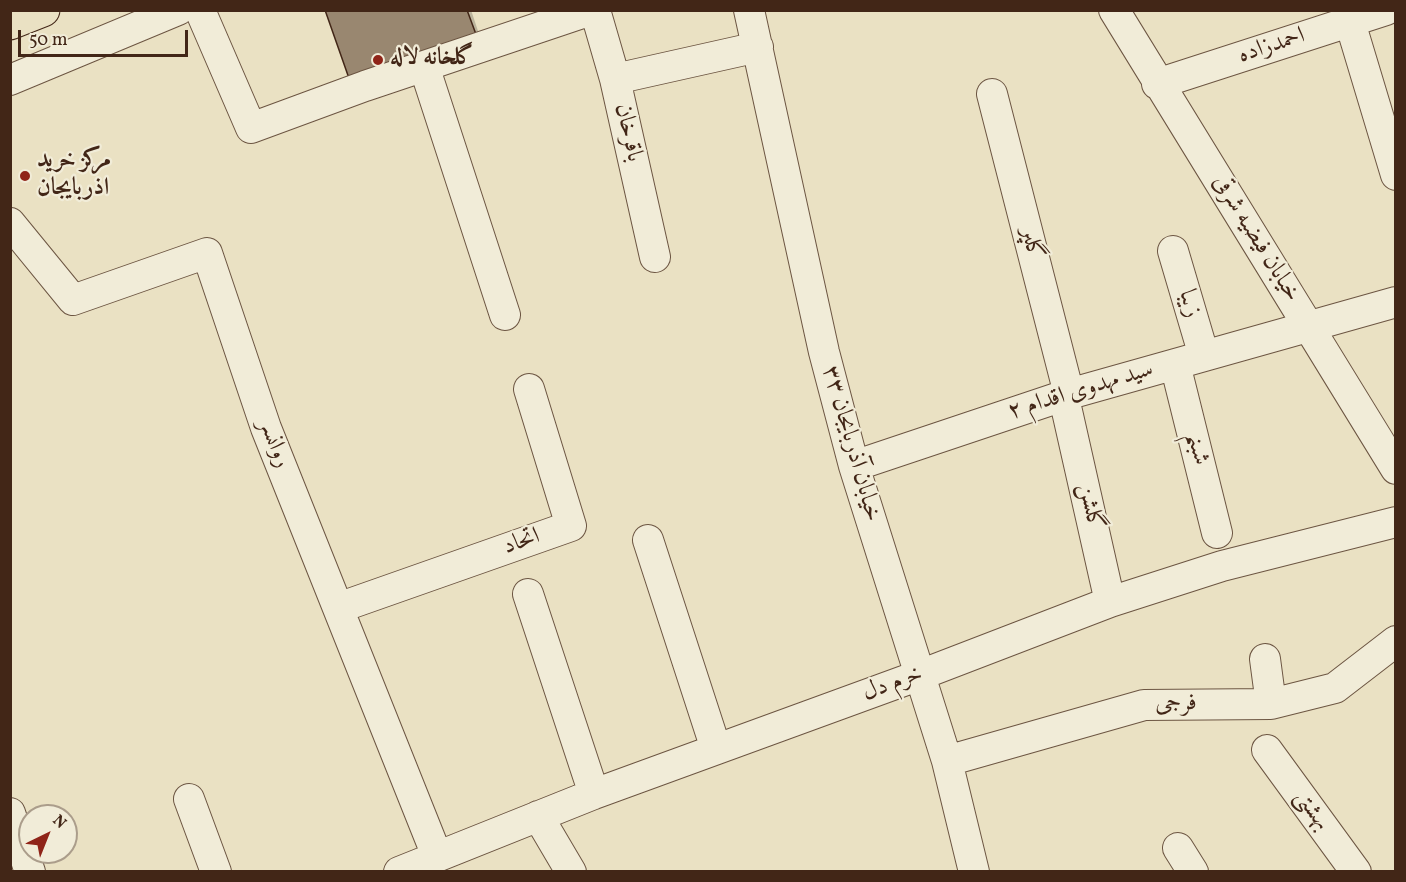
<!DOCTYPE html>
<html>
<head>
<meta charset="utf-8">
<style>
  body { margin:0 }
  #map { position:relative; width:1406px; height:882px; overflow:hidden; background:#eae1c3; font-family:Vollkorn,serif }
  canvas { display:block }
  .frame { position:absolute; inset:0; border:12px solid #422617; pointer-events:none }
  .north { position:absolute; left:18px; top:804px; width:60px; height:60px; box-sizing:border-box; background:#f1ecd8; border:2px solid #ab9d8b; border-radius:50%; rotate:43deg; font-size:16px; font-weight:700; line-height:24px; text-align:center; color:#422617 }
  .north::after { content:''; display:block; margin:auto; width:21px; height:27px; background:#8f2418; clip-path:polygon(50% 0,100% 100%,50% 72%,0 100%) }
  .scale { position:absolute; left:18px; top:30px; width:170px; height:27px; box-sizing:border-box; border:3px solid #422617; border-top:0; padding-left:8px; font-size:18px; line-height:21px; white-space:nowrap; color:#422617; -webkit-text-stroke:4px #f1ecd8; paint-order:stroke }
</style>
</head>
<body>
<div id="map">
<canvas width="1406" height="882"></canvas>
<div class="frame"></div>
<div class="north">N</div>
<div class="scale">50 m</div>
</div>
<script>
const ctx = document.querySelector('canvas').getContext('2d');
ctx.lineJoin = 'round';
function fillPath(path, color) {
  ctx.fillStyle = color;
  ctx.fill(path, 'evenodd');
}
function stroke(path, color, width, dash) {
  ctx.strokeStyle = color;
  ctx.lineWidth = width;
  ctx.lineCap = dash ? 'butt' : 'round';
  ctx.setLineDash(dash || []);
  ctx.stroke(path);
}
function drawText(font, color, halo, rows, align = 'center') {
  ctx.font = font + ' Vollkorn,Amiri,serif';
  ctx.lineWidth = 4.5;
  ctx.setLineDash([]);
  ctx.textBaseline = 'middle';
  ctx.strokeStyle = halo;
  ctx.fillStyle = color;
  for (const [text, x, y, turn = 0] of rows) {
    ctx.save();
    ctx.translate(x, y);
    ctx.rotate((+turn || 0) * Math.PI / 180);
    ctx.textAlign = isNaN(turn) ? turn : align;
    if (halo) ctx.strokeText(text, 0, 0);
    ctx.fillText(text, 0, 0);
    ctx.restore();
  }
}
const shadow = new Path2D(`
  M326 10H471L481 40Z`);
const building = new Path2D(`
  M325 10H467L477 37 351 84Z`);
const minor = new Path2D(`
  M200 10 251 128 365 86 591 10
  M595 10 615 79 655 257
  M749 10 824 352 854 466 947 761 974 872
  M1114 10 1396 469
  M1350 22 1396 175
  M424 66 505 315
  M615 79 758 47
  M10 80 178 10
  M1157 84 1386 10
  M992 94 1069 394
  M10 223 73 300 207 253 266 428 437 856
  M1173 251 1204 356
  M1175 364 1217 533
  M1067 411 1110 602
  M854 466 1069 394 1396 302
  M648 540 716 749
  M528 594 594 794
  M338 608 571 526 529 389
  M1265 659 1271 704
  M1267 750 1356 872
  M947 761 1144 705 1271 704 1335 688 1396 641
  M189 799 216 872
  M10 813 30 872
  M538 816 571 872
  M1178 848 1193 872
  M399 872 594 794 920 675 1110 602 1222 566 1396 522`);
const highway = new Path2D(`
  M10 23 43 10`);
const markers = [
  [378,60,6,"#8f2418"],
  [25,176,6,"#8f2418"]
];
const streetNames = [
  ["احمدزاده",1272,47,-18],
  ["باقرخان",627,133,77],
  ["خیابان فیضیه شرقی",1255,239,58],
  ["گلپر",1030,244,76],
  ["زیبا",1188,304,74],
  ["سید مهدوی اقدام ۲",1081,392,-17],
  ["روانسر",273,444,69],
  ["خیابان آذربایجان ۳۳",850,444,74],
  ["شبنم",1196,449,76],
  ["گلشن",1089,507,77],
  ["اتحاد",522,543,-19],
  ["خرم دل",893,685,-20],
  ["فرجی",1176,705,-1],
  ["بهشتی",1311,811,54]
];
const poiNames = [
  ["گلخانه لاله",390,60],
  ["مرکز خرید",37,162],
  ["اذربایجان",37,190]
];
fillPath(shadow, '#0003');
fillPath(building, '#998770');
stroke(building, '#422617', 1.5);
stroke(minor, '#6c5542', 32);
stroke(highway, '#422617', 35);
stroke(minor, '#f1ecd8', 30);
stroke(highway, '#eae1c3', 33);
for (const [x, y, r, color] of markers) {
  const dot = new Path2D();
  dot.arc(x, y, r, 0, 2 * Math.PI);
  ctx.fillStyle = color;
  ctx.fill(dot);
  stroke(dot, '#f1ecd8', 2);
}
drawText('24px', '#422617', '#f1ecd8', streetNames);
drawText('bold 24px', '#422617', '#f1ecd8', poiNames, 'left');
</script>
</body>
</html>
